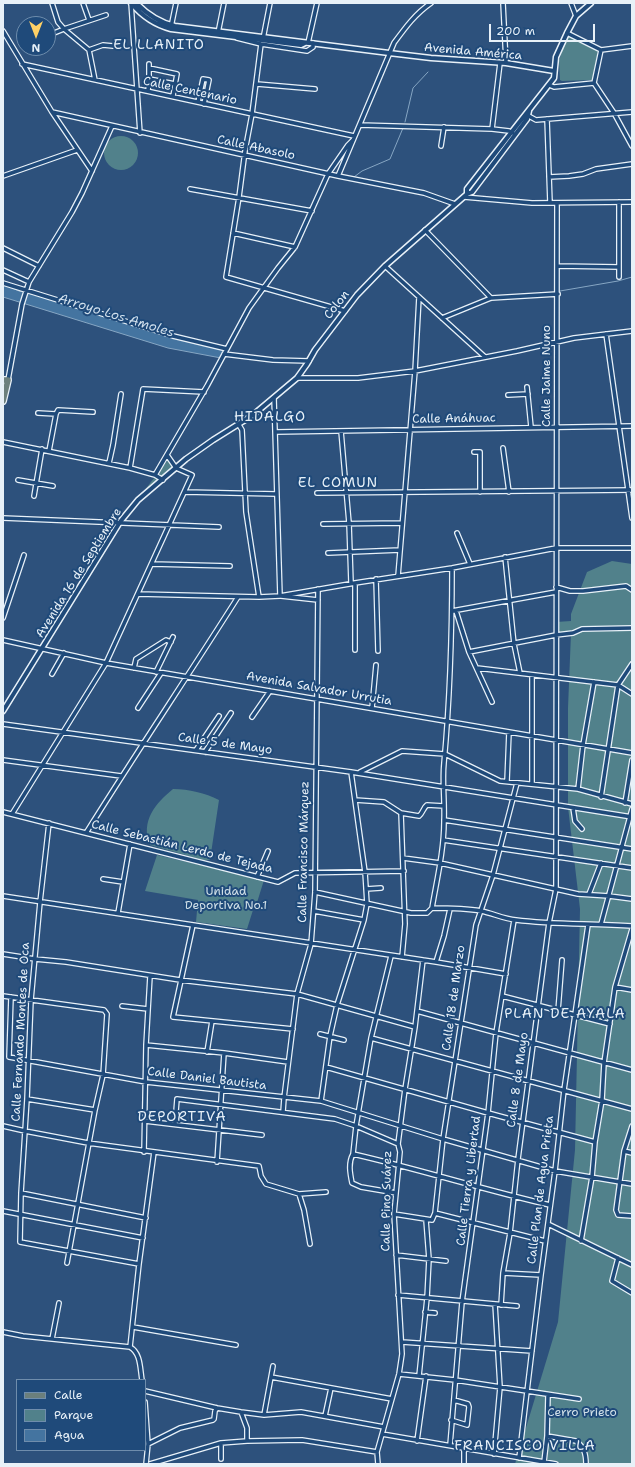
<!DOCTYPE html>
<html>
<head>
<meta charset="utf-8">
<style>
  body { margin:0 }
  #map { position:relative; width:635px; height:1467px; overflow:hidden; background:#2d517c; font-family:"Shantell Sans",sans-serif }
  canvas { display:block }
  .frame { position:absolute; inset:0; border:4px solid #e8f1f8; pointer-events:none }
  .legend { position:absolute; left:16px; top:1379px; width:130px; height:72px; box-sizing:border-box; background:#1f4a7a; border:1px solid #6f8dac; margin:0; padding:5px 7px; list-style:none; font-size:12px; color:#e8f1f8 }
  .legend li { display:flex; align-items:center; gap:8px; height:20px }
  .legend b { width:20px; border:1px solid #6f8dac }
  .north { position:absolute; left:16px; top:16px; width:40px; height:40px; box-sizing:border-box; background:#1f4a7a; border:1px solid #6f8dac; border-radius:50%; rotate:180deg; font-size:11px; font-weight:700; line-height:16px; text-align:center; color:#e8f1f8 }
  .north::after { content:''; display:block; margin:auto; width:14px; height:18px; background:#ffd166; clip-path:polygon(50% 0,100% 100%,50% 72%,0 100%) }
  .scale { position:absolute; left:489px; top:24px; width:106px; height:18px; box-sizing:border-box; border:2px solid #e8f1f8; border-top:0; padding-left:5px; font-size:12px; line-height:14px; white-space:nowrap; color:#e8f1f8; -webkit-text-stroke:3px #1f4a7a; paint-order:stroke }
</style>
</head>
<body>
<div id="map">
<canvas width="635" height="1467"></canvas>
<div class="frame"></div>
<ul class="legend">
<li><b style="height:5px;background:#6b7f7c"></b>Calle</li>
<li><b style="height:11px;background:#51818b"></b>Parque</li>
<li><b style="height:11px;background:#4474a0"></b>Agua</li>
</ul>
<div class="north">N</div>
<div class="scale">200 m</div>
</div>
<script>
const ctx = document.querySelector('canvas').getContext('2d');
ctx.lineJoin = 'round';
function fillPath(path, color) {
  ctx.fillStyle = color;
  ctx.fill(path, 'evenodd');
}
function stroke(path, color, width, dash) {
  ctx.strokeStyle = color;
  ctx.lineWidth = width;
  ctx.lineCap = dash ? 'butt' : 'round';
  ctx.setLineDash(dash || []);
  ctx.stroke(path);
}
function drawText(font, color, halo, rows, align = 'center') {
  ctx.font = font + ' "Shantell Sans",sans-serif';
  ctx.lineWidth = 4;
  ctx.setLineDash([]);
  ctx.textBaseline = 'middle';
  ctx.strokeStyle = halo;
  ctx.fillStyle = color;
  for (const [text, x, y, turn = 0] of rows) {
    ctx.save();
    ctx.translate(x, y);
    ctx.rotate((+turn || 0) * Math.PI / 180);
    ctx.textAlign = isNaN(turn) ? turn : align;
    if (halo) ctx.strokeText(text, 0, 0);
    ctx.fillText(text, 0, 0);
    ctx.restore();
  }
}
const green = new Path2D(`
  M571 36 598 50 594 78 592 80 562 81 560 80 559 61 566 38Z
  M104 153a17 17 0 1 1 34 0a17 17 0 1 1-34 0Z
  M168 460 174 467 144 491Z
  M612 561 632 564V1464H515L558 1322 575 1150 580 909 568 807V708L571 633H557L556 622 571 621V614L587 572Z
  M173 789C189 789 205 793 219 800L210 860H203L150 845C140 821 156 803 173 789Z
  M157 855 264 880 255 909 253 910 247 929 196 922 198 900 145 891Z`);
const water = new Path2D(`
  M3 284 19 291 61 301 98 313 226 349 221 358 168 348 3 297Z`);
const stream = new Path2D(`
  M405 122 413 88 428 72
  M354 177 362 171 390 159 403 128
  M560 291 618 281 632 277`);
const minor = new Path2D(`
  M52 3 58 22 64 29 89 50 95 80
  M83 3 89 20
  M131 3 140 133
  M503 3 506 63
  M571 3 576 16
  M171 27 176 3
  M3 31 52 112 92 171
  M54 33 64 29 106 15
  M218 33 224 3
  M567 33 601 50
  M237 38 261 44 307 51 313 47V43
  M263 39 270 3
  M308 43 317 3
  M261 44 252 114 245 151 239 197 226 277 345 311
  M89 50 103 45 113 46
  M601 50 632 46
  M22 64 354 136
  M149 68 177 74 173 96
  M149 79 175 84
  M594 83 614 113 632 146
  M594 83 601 50
  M257 84 315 89
  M549 85 554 87 594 83
  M148 91 149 79V64
  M198 102 203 79 209 80 204 104
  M52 112 338 176 424 193 455 204
  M527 115 536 120 632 112
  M547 119 550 203
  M360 125 492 129 509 131 513 133
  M492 129 500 63
  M441 146 444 127
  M3 176 77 150
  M338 176 394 43C405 28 415 14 431 3
  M549 177 569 176 583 174 596 169 632 164
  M190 189 312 211
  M464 197 532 203 632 202
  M425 230 491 298
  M233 233 295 247
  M3 248 39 266
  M385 266 485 357
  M557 266 619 267
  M3 270 29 282
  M619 277V202
  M3 283 173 336 227 349
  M442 318 491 298 558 294
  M606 334 632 518
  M224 354 273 360 309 361
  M297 378H358L415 371 517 351 574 338 632 331
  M8 380 22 304 29 282 72 212 82 193 112 126
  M527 387 531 427
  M508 395 528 394
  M274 398 280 596
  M38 413 56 414
  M239 425 242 430 246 512 259 597
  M341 431 349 523 351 583
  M276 432 632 426
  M3 442 130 468 155 475 163 480
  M503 448 509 492
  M49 451 56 414 58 410 93 412
  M474 452H480V492
  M109 463 113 445 121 394
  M130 468 143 389 204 392
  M155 475 207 386 249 308 278 268 295 247 328 174 348 145 353 140
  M18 480 53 486
  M185 492 276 494
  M317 493 632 490
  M34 496 42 449
  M3 518 219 527
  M323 524 402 523
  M457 533 470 564
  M328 553 400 550
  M505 557 514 644 520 673
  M152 564 230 566
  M398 576 415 371 419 297
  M376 579 378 651
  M355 583V650
  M556 587 570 591H583L626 586 632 590
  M138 594 259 597 280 596 355 583 452 568 556 548H632
  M281 596 318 600
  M452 611 556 592
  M456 611 469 652 492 702
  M3 618 24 555
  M3 640 106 663 632 753
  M469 652 556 635 573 633 582 629 632 628
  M134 668 136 659 166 640 171 642
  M477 668 618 685 632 694
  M156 672 173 637
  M52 674 64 653
  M138 708 161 673
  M372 708 376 665
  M252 717 270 691
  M3 724 351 772 632 817
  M196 750 219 716
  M205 752 231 713
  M3 760 121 776
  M360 772 402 751 445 754 500 781 578 789 632 804
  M507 781 509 732
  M532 784V675
  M578 789 583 745 594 682
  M601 797 618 685 632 664
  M355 800 384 802 401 813 419 816C423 813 423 808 427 805L444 806
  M625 803 632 760
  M573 808 575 821 582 829
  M3 812 278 882 295 873 404 871
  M401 813 405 924 402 957
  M12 814 106 663 192 475 176 468 167 455
  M444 820 632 849
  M49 823 40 902 31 1000 27 1099 21 1193 20 1242 139 1264
  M86 833C136 753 188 676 238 597
  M443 840 632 868
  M403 858 440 863 578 894 609 896 632 899
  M257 877 268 851
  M103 879 123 882
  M366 889 381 888
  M315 892 411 913H427L432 908C448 908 465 908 481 911 492 913 504 919 516 920 555 925 593 923 632 926
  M589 894 601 863
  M3 896 436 962 506 974
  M432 908C437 879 444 850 444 821 445 801 442 782 444 763 450 698 452 633 452 568
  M314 911 364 920
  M118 913 130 844
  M601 924 632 809
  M193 925 173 1017 293 1029
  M3 954 35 959 66 962 180 980 297 994 415 1027
  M391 956 371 1038 356 1126 353 1154C348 1163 350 1173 352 1183L361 1187 396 1193
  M436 962 444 936 450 909
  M615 987 632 990
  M3 996 104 1010 107 1014 103 1075 95 1110 67 1263
  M502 996 610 1024
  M11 997 9 1057 146 1082 321 1101 443 1139 555 1171 632 1184
  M122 1006 148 1009
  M417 1011 632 1070
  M558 1011 562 960
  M320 1034 344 1040
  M371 1038 632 1109
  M146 1045 224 1053 288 1062
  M207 1052 212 1021
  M326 1067 488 1113 595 1142
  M27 1099 95 1110
  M321 1101 330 1036 337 1005 364 920 367 904 365 872 351 772
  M283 1112 284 1098 297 994 311 944 315 892 318 589
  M145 1121 262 1135
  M175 1124 177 1099 335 1119 356 1126 398 1144
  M3 1126 25 1131 88 1143 259 1166 261 1176 266 1184 299 1194 304 1210 310 1244
  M632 1126 624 1151 616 1210 618 1215 632 1216
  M624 1151 632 1153
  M144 1152 146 1045 150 976
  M353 1154C419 1169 484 1190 550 1205
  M217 1162 224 1053
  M21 1193 146 1218
  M299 1194 326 1192
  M3 1211 143 1238
  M435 1213 545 1241
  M394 1214 432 1220 435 1213 443 1139 476 925 493 875 517 783
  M548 1224 632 1265
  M581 1241 592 1177 595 1142 602 1100 604 1063 615 987 632 929
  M396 1255 446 1261
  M618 1258 612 1281 632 1293
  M503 1273 541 1275
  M398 1295 517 1306
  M501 1305 503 1273 510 1233 518 1159 549 923 556 889 557 203
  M425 1312 435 1313
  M133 1327 236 1345
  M3 1332 23 1336 130 1347
  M52 1339 59 1303
  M402 1342 532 1351
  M130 1347 139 1264 154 1152
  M130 1347C141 1353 140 1369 142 1380
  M399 1374 455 1380 579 1399
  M419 1376 427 1298 429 1259 426 1220
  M271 1377 392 1399
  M145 1391 217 1408 241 1412 264 1415 301 1412 384 1427
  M145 1402 148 1444 146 1464
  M241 1412 247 1428V1441
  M264 1415 273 1366
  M325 1416 331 1388
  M451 1420 467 1425 469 1407 468 1404 454 1400
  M382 1434 556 1464
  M547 1436 576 1441C584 1447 586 1454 586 1464
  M417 1441 426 1376
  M221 1443V1459
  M148 1444 180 1428 213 1420 214 1419 215 1411 217 1408
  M450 1445 462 1302 488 1113 496 1033 514 920
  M464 1448V1464
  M494 1454 500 1387 495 1304
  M519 1458 541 1275 555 1171 564 1090 588 925
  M544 1462 547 1436 548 1395
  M150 1464 221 1443 247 1441 302 1440 377 1452
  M378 1464 377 1452 399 1374 402 1354 394 1214 400 1152 398 1144 405 1089 415 1027 423 960`);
const tertiary = new Path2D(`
  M131 3C142 16 155 25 171 29L301 45 305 43
  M136 3C147 14 160 23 175 26L389 53 431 58 506 63 554 71
  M467 194V189L554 78 556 57 567 33 576 16 591 3
  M3 711 120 522 138 500 186 459 213 440 253 415 297 378 307 364 315 350 357 295 385 266 467 194 472 192 527 119 529 111`);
const primary = new Path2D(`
  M3 380H8L3 401`);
const streetNames = [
  ["Avenida América",473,52,5],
  ["Calle Centenario",190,91,12],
  ["Calle Abasolo",256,148,12],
  ["Colon",337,305,-52],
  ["Calle Jaime Nuno",547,376,-90],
  ["Calle Anáhuac",454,419,-1],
  ["Avenida 16 de Septiembre",79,573,-58],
  ["Avenida Salvador Urrutia",319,689,10],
  ["Calle 5 de Mayo",225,744,8],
  ["Calle Sebastián Lerdo de Tejada",182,847,14],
  ["Calle Francisco Márquez",304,852,-89],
  ["Calle 18 de Marzo",454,998,-82],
  ["Calle Fernando Montes de Oca",21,1032,-87],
  ["Calle Daniel Bautista",207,1079,7],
  ["Calle 8 de Mayo",518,1080,-82],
  ["Calle Tierra y Libertad",469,1181,-83],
  ["Calle Plan de Agua Prieta",541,1190,-83],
  ["Calle Pino Suárez",387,1201,-89]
];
const parkNames = [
  ["Unidad",226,892],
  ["Deportiva No.1",226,906],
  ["Cerro Prieto",582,1413]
];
const waterNames = [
  ["Arroyo Los Amoles",116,316,17]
];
const quarterNames = [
  ["EL LLANITO",159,45],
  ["HIDALGO",270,417],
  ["EL COMUN",338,483],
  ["PLAN DE AYALA",565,1014],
  ["DEPORTIVA",182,1117],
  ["FRANCISCO VILLA",525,1446]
];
fillPath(green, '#51818b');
fillPath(water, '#4474a0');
stroke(water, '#86a6c3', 1);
stroke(stream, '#86a6c3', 1);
stroke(minor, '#e8f1f8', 6);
stroke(tertiary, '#e8f1f8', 7);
stroke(primary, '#e8f1f8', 8);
stroke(minor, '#1f4a7a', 3.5);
stroke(tertiary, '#1f4a7a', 4);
stroke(primary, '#6b7f7c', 5.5);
drawText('12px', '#e8f1f8', '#1f4a7a', streetNames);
drawText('12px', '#d1e0e8', '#1f4a7a', parkNames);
drawText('italic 13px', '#cfdeeb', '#1f4a7a', waterNames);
ctx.letterSpacing = '1px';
drawText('14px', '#e8f1f8', '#1f4a7a', quarterNames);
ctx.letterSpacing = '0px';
</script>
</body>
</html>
